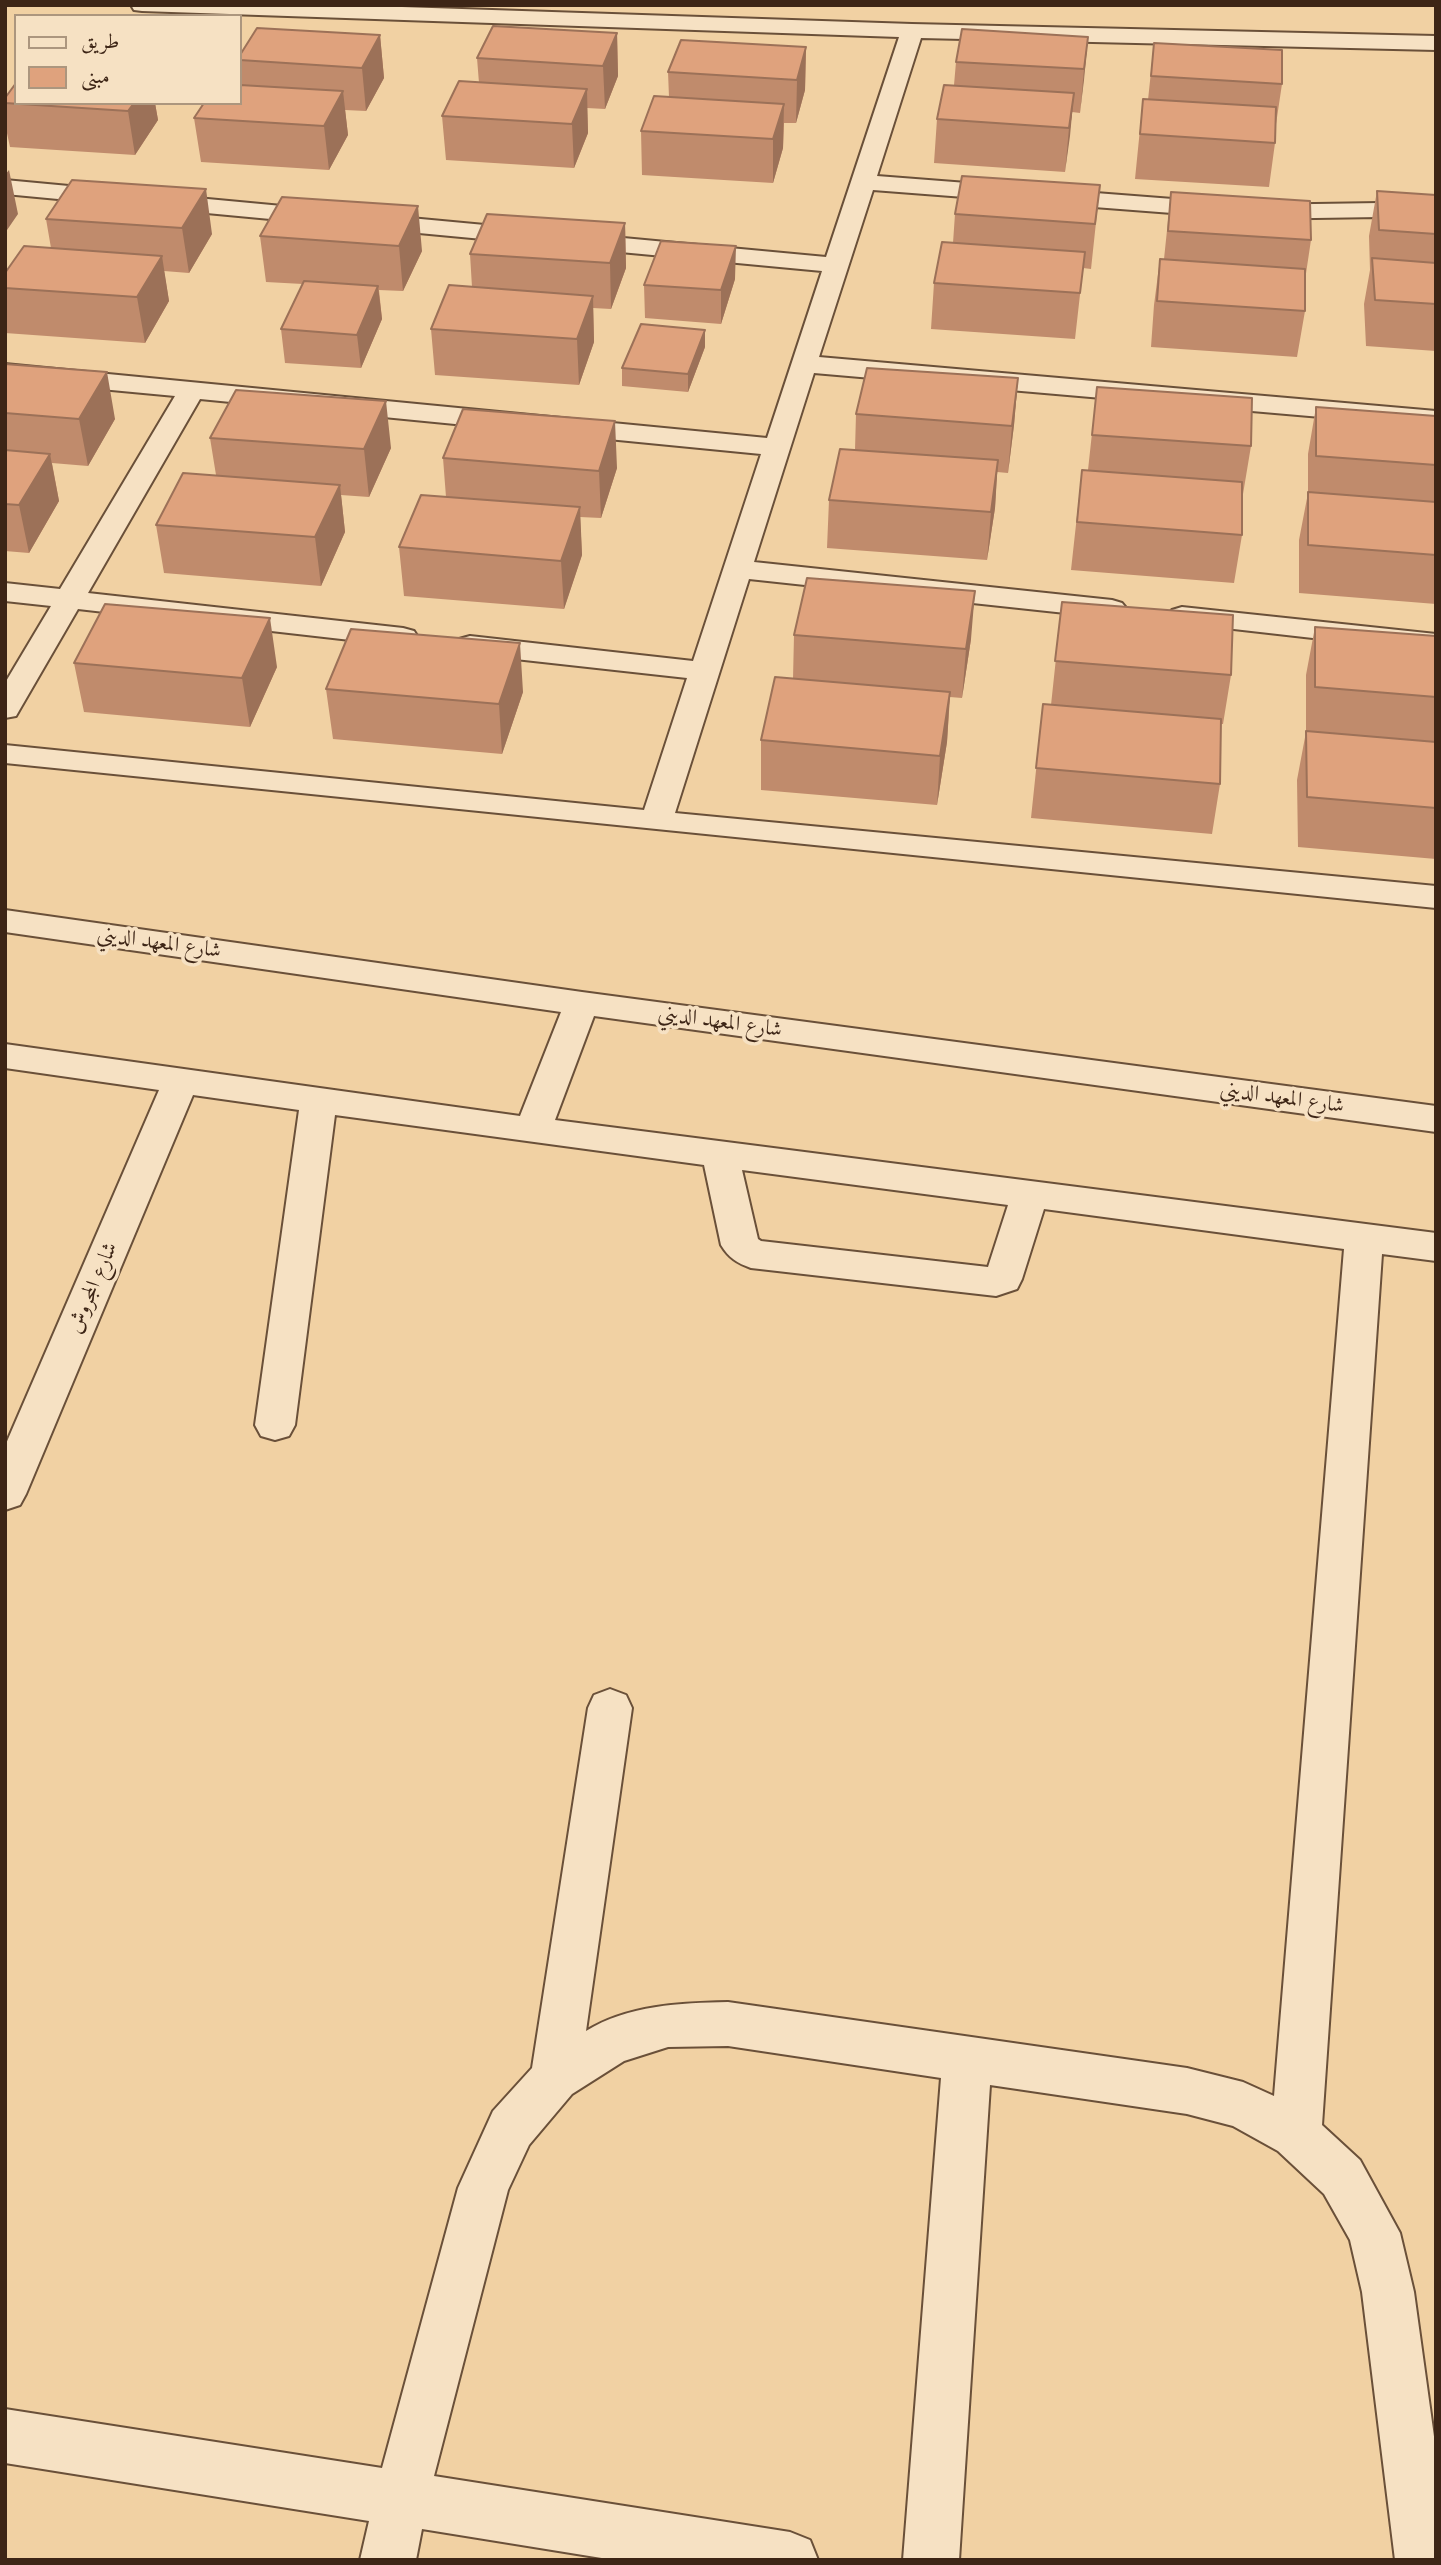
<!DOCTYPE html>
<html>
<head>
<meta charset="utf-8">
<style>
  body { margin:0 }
  #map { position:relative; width:1441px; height:2565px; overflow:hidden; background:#f1d1a3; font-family:"Old Standard TT",Amiri,serif }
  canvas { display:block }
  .frame { position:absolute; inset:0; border:7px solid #3d2516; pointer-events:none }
  .legend { position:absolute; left:14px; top:14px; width:228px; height:91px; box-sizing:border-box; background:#f6e1c3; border:2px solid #ac967e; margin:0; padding:9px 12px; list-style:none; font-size:21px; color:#3d2516 }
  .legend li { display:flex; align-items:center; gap:14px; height:35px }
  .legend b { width:35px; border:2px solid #ac967e }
</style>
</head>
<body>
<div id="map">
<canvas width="1441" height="2565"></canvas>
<div class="frame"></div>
<ul class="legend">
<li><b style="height:9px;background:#f6e1c3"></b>طريق</li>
<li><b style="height:19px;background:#dfa27d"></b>مبنى</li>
</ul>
</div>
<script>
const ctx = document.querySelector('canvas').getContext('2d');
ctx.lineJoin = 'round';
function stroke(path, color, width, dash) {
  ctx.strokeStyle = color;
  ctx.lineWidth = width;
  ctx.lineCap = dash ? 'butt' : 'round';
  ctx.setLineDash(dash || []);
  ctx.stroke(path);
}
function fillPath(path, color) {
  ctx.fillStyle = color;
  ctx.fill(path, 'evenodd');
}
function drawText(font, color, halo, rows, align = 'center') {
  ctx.font = font + ' "Old Standard TT",Amiri,serif';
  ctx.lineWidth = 7;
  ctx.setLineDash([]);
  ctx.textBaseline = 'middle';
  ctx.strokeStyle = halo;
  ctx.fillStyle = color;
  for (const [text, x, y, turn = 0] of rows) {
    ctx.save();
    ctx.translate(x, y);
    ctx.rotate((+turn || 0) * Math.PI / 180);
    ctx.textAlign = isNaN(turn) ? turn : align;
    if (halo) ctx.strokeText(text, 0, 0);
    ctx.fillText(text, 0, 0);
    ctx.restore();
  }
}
const minor = new Path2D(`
  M131 5H342L912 24 1436 36V50L921 38 877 176 1250 205 1380 203 1436 206V220L1380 217 1250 219 873 190 819 357 1436 411V427L814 373 754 562 1112 600 1122 603 1127 609 1122 615 1112 618 749 579 675 813 1436 886V908L5 763V745L644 810 687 678 470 654 459 651 455 645 459 639 470 636 693 661 761 454 200 399 88 593 403 628 414 631 418 637 414 643 403 646 78 609 20 709 16 716 5 718V683L51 606 5 601V583L60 589 175 396 5 380V364L767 438 822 271 5 194V180L826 257 899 37 142 11 134 10Z
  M1182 607 1436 634V652L1172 622 1167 616 1172 610Z
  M5 910 582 992 1436 1106V1132L594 1016 555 1120 1436 1233V1261L1382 1254 1322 2125 1360 2160 1400 2233 1414 2292 1436 2451V2560H1395L1362 2292 1350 2240 1324 2194 1278 2151 1233 2126 1187 2114 990 2085 959 2560H903L941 2078 728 2046 668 2047 624 2061 572 2094 529 2145 508 2190 434 2476 790 2532 810 2540 818 2560H614L422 2529 416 2560H360L369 2521 5 2463V2409L382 2468 458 2188 493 2111 532 2068 588 1708 594 1695 610 1689 626 1695 632 1708 586 2031C628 2005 680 2003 728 2002L1187 2068 1243 2082 1274 2096 1344 1249 1044 1209 1022 1279 1017 1289 996 1296 751 1268C737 1263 729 1258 721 1245L704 1165 335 1115 295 1425 289 1436 275 1440 261 1436 255 1425 299 1110 193 1095 26 1494 20 1505 5 1510V1446L159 1090 5 1068V1044L520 1116 561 1012 5 932ZM742 1170 1008 1205 988 1267 761 1241 758 1239Z`);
const wall = new Path2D(`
  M617 33 618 76 605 109 587 108 588 133 574 168 446 160 442 116 479 83 477 58Z
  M380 35 384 78 366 111 345 110 348 135 329 170 201 162 194 118 240 103V55Z
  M1088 37 1080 113 1072 112 1065 172 934 163 937 119 954 85 956 62Z
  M1154 43 1282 84 1276 124 1275 143 1269 187 1135 179 1143 99 1148 100Z
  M806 47 805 90 796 123H784L783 148 773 183 642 175 641 131 669 97 668 72Z
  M5 98 16 103H155L158 120 135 155 10 147 5 124Z
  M72 180 212 234 189 273 164 271 169 301 145 343 5 333V273L51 248 46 219Z
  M1100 185 1091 269 1083 268 1075 339 931 329 934 283 953 243 955 214Z
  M1377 191 1436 195V351L1366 346 1364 304 1370 270 1369 236Z
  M1171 192 1311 240 1305 280V311L1297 357 1151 347 1154 305 1160 259H1164Z
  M282 197 422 251 403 291 379 290 382 319 361 368 285 363 281 329 303 284 266 282 260 236Z
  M625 223 626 268 611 309 593 308 594 342 579 385 435 375 431 329 472 287 470 254Z
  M735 279 721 324 645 318 644 285Z
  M705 347 688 392 622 386V368Z
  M5 364 115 419 88 466 52 463 59 501 29 553 5 551Z
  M1018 378 1014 425 1008 473 997 472 995 508 987 560 827 548 829 500 855 450 856 414Z
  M1097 387 1251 446 1243 494H1242V535L1234 583 1071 570 1082 470H1088Z
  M1316 407 1436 416V604L1299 593V540L1308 493V454Z
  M210 438 391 448 369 497 341 495 345 532 321 586 164 573 156 525 216 475Z
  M443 458 617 468 601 518 580 517 582 555 564 609 404 596 399 547 446 497Z
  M1062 602 1231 675 1223 724H1221L1220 784 1212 834 1031 818 1043 704 1051 705Z
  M1315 627 1436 636V859L1298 847 1297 780 1306 732V675Z
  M794 635 971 639 962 698 950 697 947 742 937 805 761 790V740L793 679Z
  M74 663 277 667 250 727 84 712Z
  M326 689 523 692 502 754 333 739Z`);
const shadedWall = new Path2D(`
  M617 33 618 76 605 109 603 66Z
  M380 35 384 78 366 111 362 68Z
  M1088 37 1084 80 1080 113 1084 69Z
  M806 47 805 90 796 123 797 80Z
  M587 89 588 133 574 168 572 124Z
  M343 91 348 135 329 170 324 126Z
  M1074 93 1070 136 1065 172 1069 128Z
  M134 103H155L158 120 135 155 128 111Z
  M784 104 783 148 773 183V139Z
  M9 170 18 214 5 233V175Z
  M206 189 212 234 189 273 182 228Z
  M418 206 422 251 403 291 399 246Z
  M625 223 626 268 611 309 610 263Z
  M736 246 735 279 721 324V290Z
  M162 256 169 301 145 343 137 297Z
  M378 286 382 319 361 368 357 335Z
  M593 296 594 342 579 385 577 339Z
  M705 330V347L688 392V374Z
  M107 372 115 419 88 466 79 419Z
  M1018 378 1014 425 1008 473 1012 426Z
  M386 401 391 448 369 497 364 449Z
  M615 421 617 468 601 518 599 471Z
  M50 454 59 501 29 553 19 505Z
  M998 460 995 508 987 560 991 512Z
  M340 485 345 532 321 586 315 537Z
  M580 507 582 555 564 609 561 561Z
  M975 591 971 639 962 698 966 649Z
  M270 618 277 667 250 727 242 678Z
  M520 643 523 692 502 754 499 704Z
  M950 692 947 742 937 805 940 756Z`);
const building = new Path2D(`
  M493 26 617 33 603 66 477 58Z
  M257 28 380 35 362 68 240 60V55Z
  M962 29 1088 37 1084 69 956 62Z
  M681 40 806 47 797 80 668 72Z
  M1154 43 1282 50V84L1151 76Z
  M459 81 587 89 572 124 442 116Z
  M16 83V103H134L128 111 5 103V98Z
  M240 85 343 91 324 126 194 118 204 103H240Z
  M944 85 1074 93 1069 128 937 119Z
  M654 96 784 104 773 139 641 131Z
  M1143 99 1276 107 1275 143 1140 134Z
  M962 176 1100 185 1095 224 955 214Z
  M72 180 206 189 182 228 46 219Z
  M1377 191 1436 195V234L1379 230Z
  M1171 192 1310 201 1311 240 1168 231Z
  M282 197 418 206 399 246 260 236Z
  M487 214 625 223 610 263 470 254Z
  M661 241 736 246 721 290 644 285Z
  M942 242 1085 252 1080 293 934 283Z
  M24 246 162 256 137 297 5 288V273Z
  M1372 258 1436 263V304L1375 300Z
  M1160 259 1305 269V311L1157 301Z
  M304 281 378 286 357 335 281 329Z
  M449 285 593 296 577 339 431 329Z
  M641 324 705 330 688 374 622 368Z
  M5 364 107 372 79 419 5 413Z
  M867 368 1018 378 1012 426 856 414Z
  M1097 387 1252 398 1251 446 1092 435Z
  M236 390 386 401 364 449 210 438Z
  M1316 407 1436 416V465L1316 456Z
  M463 409 615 421 599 471 443 458Z
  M840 449 998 460 991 512 829 500Z
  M5 450 50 454 19 505 5 504Z
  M1082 470 1242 482V535L1077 522Z
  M183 473 340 485 315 537 156 525Z
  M1308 492 1436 502V555L1308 545Z
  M421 495 580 507 561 561 399 547Z
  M807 578 975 591 966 649 794 635Z
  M1062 602 1233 615 1231 675 1055 661Z
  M105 604 270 618 242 678 74 663Z
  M1315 627 1436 636V697L1315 687Z
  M351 629 520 643 499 704 326 689Z
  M775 677 950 692 940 756 761 740Z
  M1043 704 1221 719 1220 784 1036 768Z
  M1306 731 1436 742V808L1307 797Z`);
const streetNames = [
  ["شارع المعهد الديني",159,943,8],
  ["شارع المعهد الديني",720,1022,8],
  ["شارع المعهد الديني",1282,1098,8],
  ["شارع المجروش",93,1288,-67]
];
stroke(minor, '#6a5039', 4);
fillPath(minor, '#f6e1c3');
fillPath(wall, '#c08b6c');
fillPath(shadedWall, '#9c7158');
fillPath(building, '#dfa27d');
stroke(building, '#9c7158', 2);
drawText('21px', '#3d2516', '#f6e1c3', streetNames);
</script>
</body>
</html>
